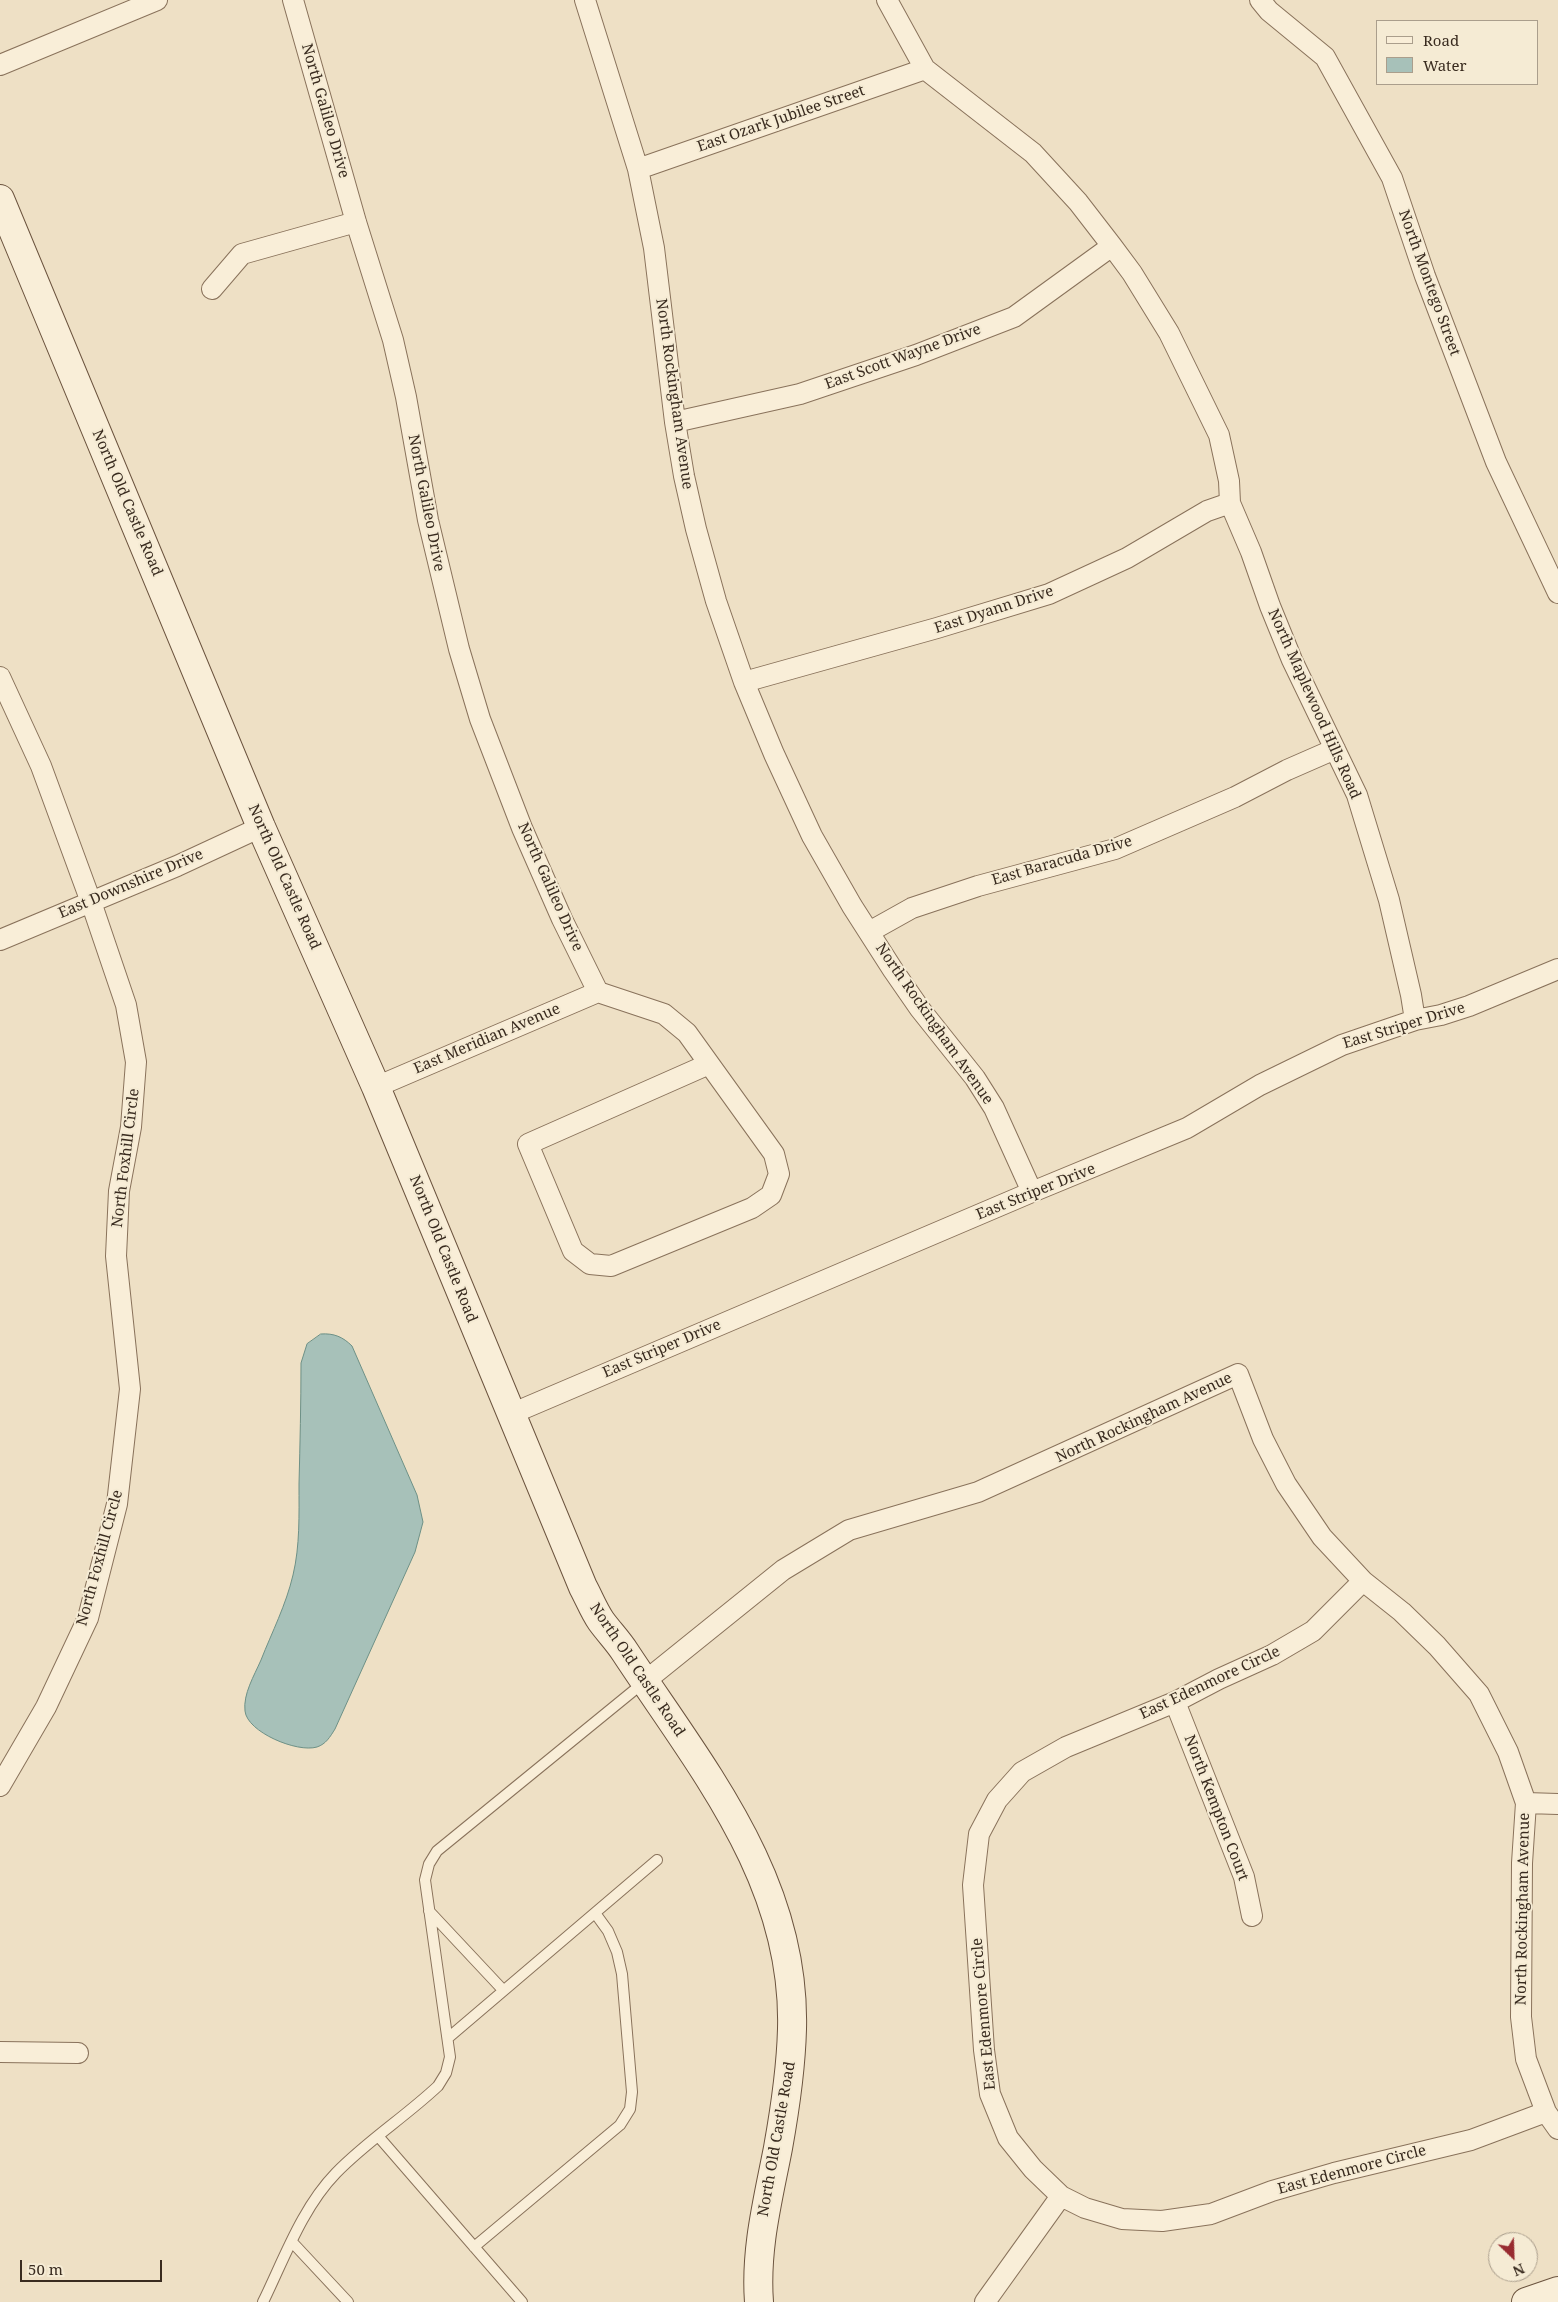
<!DOCTYPE html>
<html>
<head>
<meta charset="utf-8">
<style>
  body { margin:0 }
  #map { position:relative; width:1558px; height:2302px; overflow:hidden; background:#eee0c5; font-family:"Noto Serif",serif }
  canvas { display:block }
  .legend { position:absolute; left:1376px; top:20px; width:162px; height:65px; box-sizing:border-box; background:#f5ebd4; border:1px solid #aa9e8c; margin:0; padding:6px 9px; list-style:none; font-size:15px; color:#392b1f }
  .legend li { display:flex; align-items:center; gap:10px; height:25px }
  .legend b { width:25px; border:1px solid #aa9e8c }
  .north { position:absolute; left:1488px; top:2232px; width:50px; height:50px; box-sizing:border-box; background:#f5ebd4; border:1px solid #aa9e8c; border-radius:50%; rotate:156deg; font-size:14px; font-weight:700; line-height:20px; text-align:center; color:#392b1f }
  .north::after { content:''; display:block; margin:auto; width:18px; height:22px; background:#982b30; clip-path:polygon(50% 0,100% 100%,50% 72%,0 100%) }
  .scale { position:absolute; left:20px; top:2260px; width:142px; height:22px; box-sizing:border-box; border:2px solid #392b1f; border-top:0; padding-left:6px; font-size:15px; line-height:18px; white-space:nowrap; color:#392b1f; -webkit-text-stroke:4px #f5ebd4; paint-order:stroke }
</style>
</head>
<body>
<div id="map">
<canvas width="1558" height="2302"></canvas>
<ul class="legend">
<li><b style="height:6px;background:#f9eed8"></b>Road</li>
<li><b style="height:14px;background:#a7c1b9"></b>Water</li>
</ul>
<div class="north">N</div>
<div class="scale">50 m</div>
</div>
<script>
const ctx = document.querySelector('canvas').getContext('2d');
ctx.lineJoin = 'round';
function fillPath(path, color) {
  ctx.fillStyle = color;
  ctx.fill(path, 'evenodd');
}
function stroke(path, color, width, dash) {
  ctx.strokeStyle = color;
  ctx.lineWidth = width;
  ctx.lineCap = dash ? 'butt' : 'round';
  ctx.setLineDash(dash || []);
  ctx.stroke(path);
}
function drawText(font, color, halo, rows, align = 'center') {
  ctx.font = font + ' "Noto Serif",serif';
  ctx.lineWidth = 4;
  ctx.setLineDash([]);
  ctx.textBaseline = 'middle';
  ctx.strokeStyle = halo;
  ctx.fillStyle = color;
  for (const [text, x, y, turn = 0] of rows) {
    ctx.save();
    ctx.translate(x, y);
    ctx.rotate((+turn || 0) * Math.PI / 180);
    ctx.textAlign = isNaN(turn) ? turn : align;
    if (halo) ctx.strokeText(text, 0, 0);
    ctx.fillText(text, 0, 0);
    ctx.restore();
  }
}
const water = new Path2D(`
  M321 1334C334 1333 343 1337 352 1346L417 1495 423 1522 415 1552 335 1729C330 1737 326 1744 317 1747 297 1753 247 1732 245 1711 243 1694 254 1676 261 1660 272 1632 286 1605 293 1575 300 1546 299 1515 299 1484 300 1444 301 1403 301 1363L307 1344Z`);
const lane = new Path2D(`
  M429 1911 503 1990
  M448 2038 657 1860
  M378 2136 522 2302
  M292 2242 348 2302
  M474 2247 620 2125 630 2109 632 2092 622 1974 617 1952 608 1931 595 1913
  M263 2302C284 2259 302 2208 336 2173 367 2141 405 2117 438 2086L446 2073 450 2057 425 1880 429 1864 437 1851 643 1683`);
const street = new Path2D(`
  M293 0 356 222 393 340 406 397 428 520 459 649 480 719 522 828 562 919 598 992
  M585 0 638 169 654 248 675 422 684 476 696 529 716 601 744 682 774 754 812 836 852 906 893 970 920 1009 975 1078 994 1108 1032 1192
  M887 0 925 69 1033 153 1078 202 1112 246 1132 273 1169 333 1219 435 1229 481 1230 503 1251 552 1270 606 1292 660 1357 795 1389 900 1411 995 1415 1020
  M1260 0 1269 11 1325 57 1392 178 1425 276 1496 462 1558 593
  M0 65 157 0
  M638 169 925 69
  M212 289 242 254 356 222
  M675 422 800 394 916 355 1014 317 1112 246
  M0 677 41 766 91 902 126 1005 136 1062 131 1127 119 1191 116 1256 130 1389 117 1504 88 1618 46 1707 0 1786
  M744 682 937 628 1049 594 1127 558 1207 511 1230 503
  M869 932 912 908 978 886 1115 849 1235 797 1287 770 1335 749
  M0 940 177 866 261 827
  M598 992 664 1014 687 1033 774 1154 779 1174 771 1195 752 1208 611 1266 590 1264 573 1251 528 1144 709 1064
  M376 1087 598 992
  M511 1414 1032 1192 1187 1128 1260 1085 1342 1045 1415 1020 1441 1015 1469 1006 1558 969
  M1363 1581 1313 1631 1272 1655 1219 1679 1175 1702 1066 1747 1022 1772 997 1800 979 1834 973 1885 984 2050 990 2094 1008 2138 1033 2169 1061 2196 1085 2208 1122 2219 1162 2221 1211 2214 1272 2191 1334 2173 1471 2140 1546 2112
  M644 1682 783 1570 849 1530 978 1492 1238 1374 1263 1439 1286 1484 1322 1537 1363 1581 1402 1612 1437 1646 1479 1694 1508 1752 1526 1803 1522 1863 1521 2017 1526 2059 1546 2112 1558 2129
  M1175 1702 1244 1877 1252 1916
  M1526 1803 1558 1804
  M0 2052 78 2053
  M985 2302 1061 2196`);
const secondary = new Path2D(`
  M0 199 261 827 376 1087 583 1587C589 1598 594 1611 601 1621 609 1632 618 1641 625 1652 702 1769 796 1880 792 2029 791 2069 785 2109 778 2148 768 2200 755 2249 759 2302
  M1526 2302 1558 2291`);
const streetNames = [
  ["North Galileo Drive",325,111,74],
  ["East Ozark Jubilee Street",781,119,-19],
  ["North Montego Street",1429,283,70],
  ["East Scott Wayne Drive",903,357,-20],
  ["North Rockingham Avenue",674,394,82],
  ["North Old Castle Road",127,503,67],
  ["North Galileo Drive",426,503,79],
  ["East Dyann Drive",994,610,-18],
  ["North Maplewood Hills Road",1314,704,66],
  ["East Baracuda Drive",1062,861,-16],
  ["North Old Castle Road",284,877,66],
  ["East Downshire Drive",131,884,-23],
  ["North Galileo Drive",550,887,66],
  ["North Rockingham Avenue",934,1024,55],
  ["East Striper Drive",1404,1026,-17],
  ["East Meridian Avenue",487,1039,-23],
  ["North Foxhill Circle",126,1158,-83],
  ["East Striper Drive",1036,1192,-22],
  ["North Old Castle Road",443,1249,68],
  ["East Striper Drive",662,1349,-23],
  ["North Rockingham Avenue",1144,1418,-25],
  ["North Foxhill Circle",100,1558,-75],
  ["North Old Castle Road",637,1670,56],
  ["East Edenmore Circle",1210,1683,-25],
  ["North Kempton Court",1216,1808,69],
  ["North Rockingham Avenue",1523,1909,-89],
  ["East Edenmore Circle",984,2014,-95],
  ["North Old Castle Road",777,2139,-80],
  ["East Edenmore Circle",1352,2170,-15]
];
fillPath(water, '#a7c1b9');
stroke(water, '#6d9086', 1);
stroke(lane, '#89725b', 12);
stroke(street, '#89725b', 22);
stroke(secondary, '#6b533e', 30);
stroke(lane, '#f9eed8', 10);
stroke(street, '#f9eed8', 20);
stroke(secondary, '#f9eed8', 28);
drawText('15px', '#392b1f', '#f5ebd4', streetNames);
</script>
</body>
</html>
